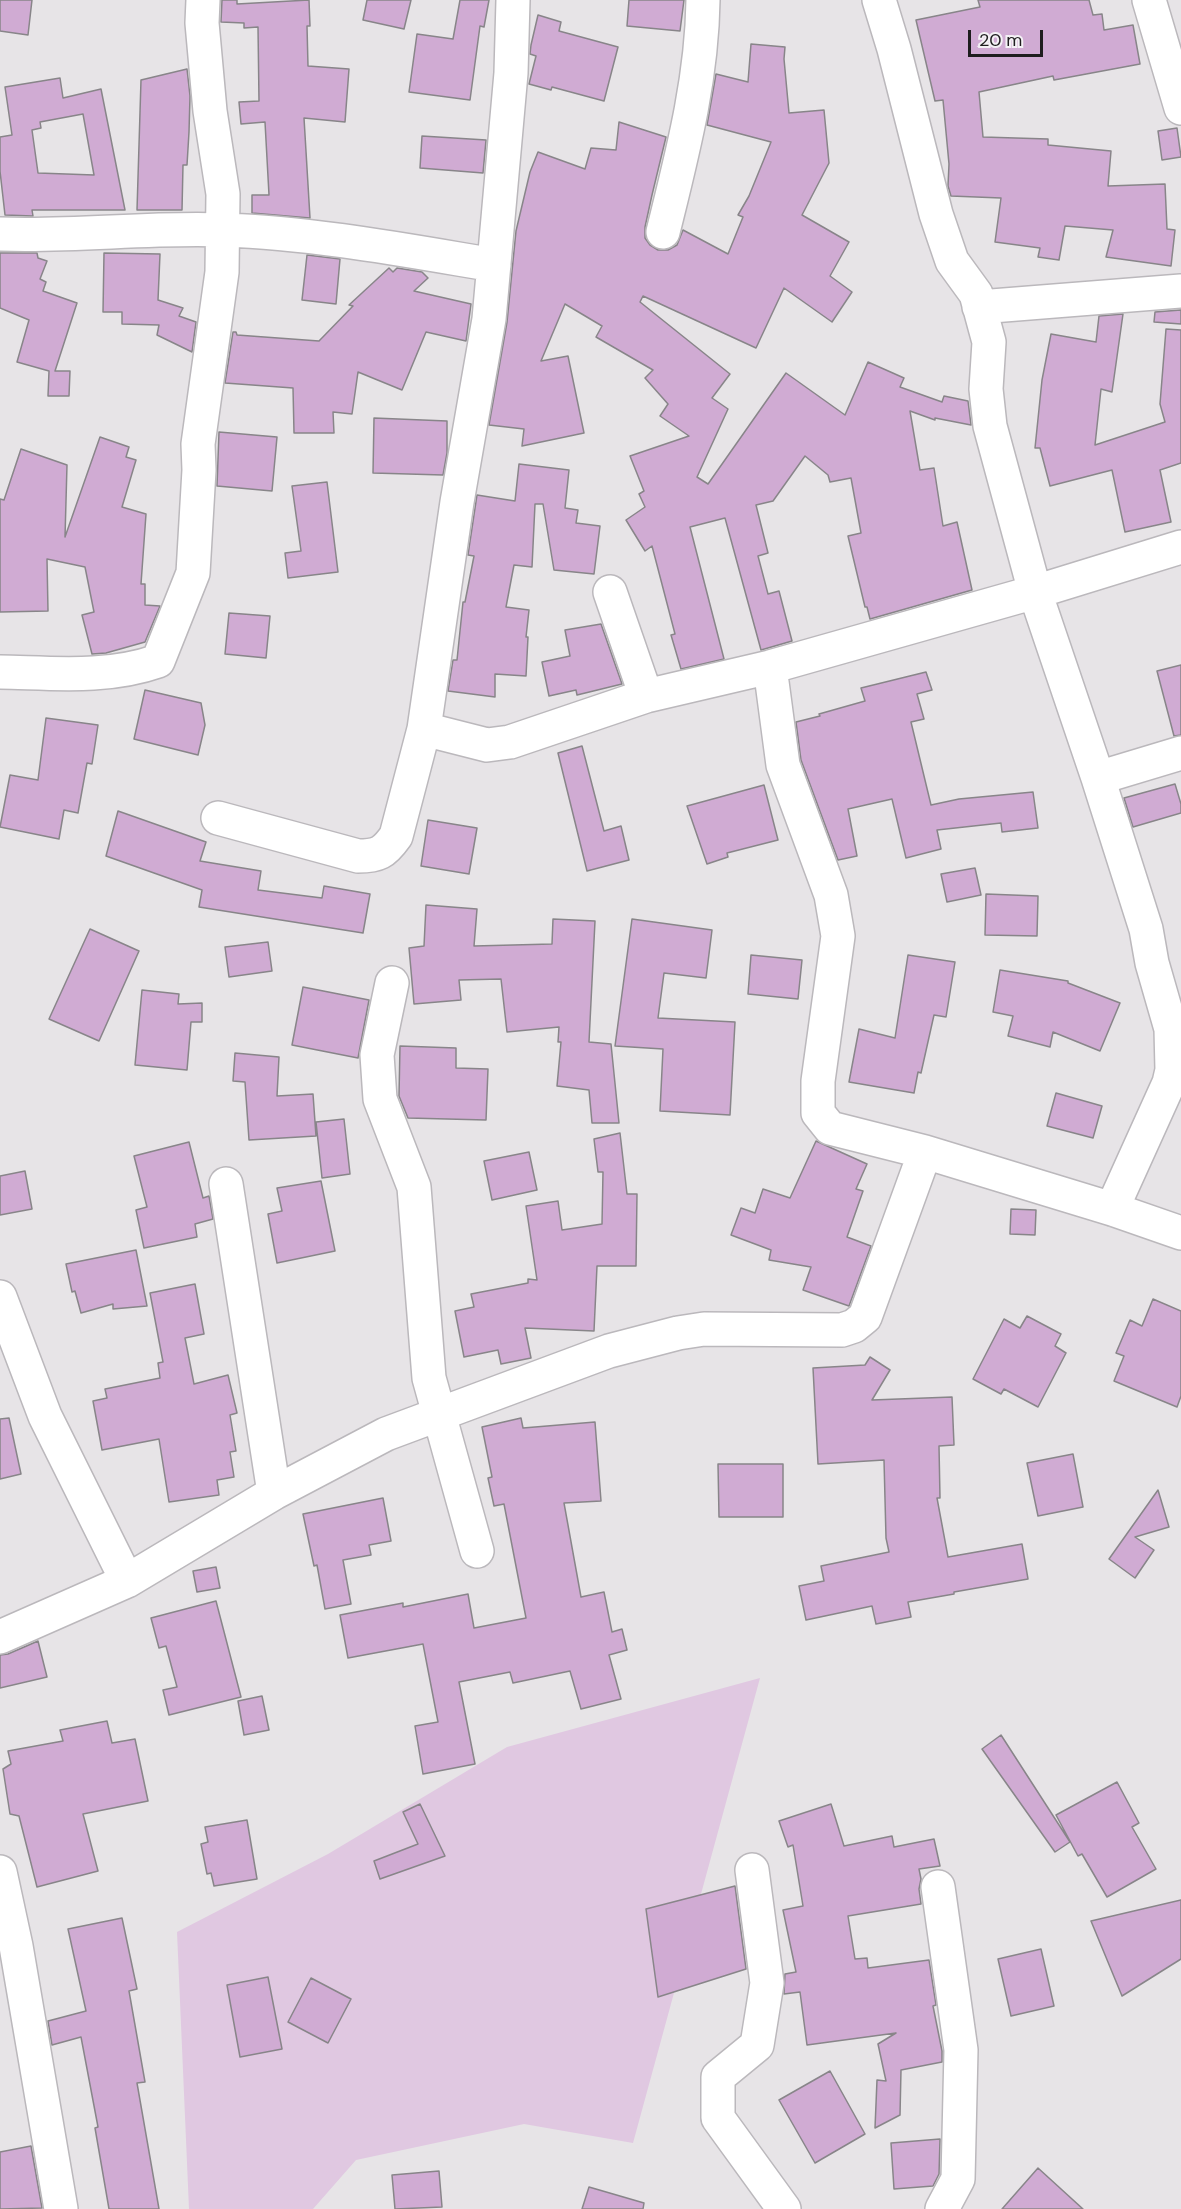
<!DOCTYPE html>
<html>
<head>
<meta charset="utf-8">
<style>
  body { margin:0 }
  #map { position:relative; width:1181px; height:2209px; overflow:hidden; background:#e7e4e7; font-family:"DM Sans",sans-serif }
  canvas { display:block }
  .scale { position:absolute; left:968px; top:30px; width:75px; height:27px; box-sizing:border-box; border:3px solid #1e1d1e; border-top:0; padding-left:8px; font-size:18px; line-height:21px; white-space:nowrap; color:#1e1d1e; -webkit-text-stroke:4px #f4f1f5; paint-order:stroke }
</style>
</head>
<body>
<div id="map">
<canvas width="1181" height="2209"></canvas>
<div class="scale">20 m</div>
</div>
<script>
const ctx = document.querySelector('canvas').getContext('2d');
ctx.lineJoin = 'round';
function fillPath(path, color) {
  ctx.fillStyle = color;
  ctx.fill(path, 'evenodd');
}
function stroke(path, color, width, dash) {
  ctx.strokeStyle = color;
  ctx.lineWidth = width;
  ctx.lineCap = dash ? 'butt' : 'round';
  ctx.setLineDash(dash || []);
  ctx.stroke(path);
}
const green = new Path2D(`
  M760 1678 633 2143 524 2124 356 2160 313 2209H189L177 1932 328 1854 507 1747Z`);
const building = new Path2D(`
  M0 0H32L28 35 0 31Z
  M222 0H237V4L309 0 310 26H307L308 66 349 69 345 122 304 118 310 218 252 213V195H269L265 122 241 124 239 102 259 101 258 27 244 28V23L221 22Z
  M367 0H411L404 29 363 20Z
  M460 0H489L484 27 480 26 470 100 409 92 417 34 453 39Z
  M629 0H684L680 31 627 26Z
  M978 0H1089L1093 15 1102 14 1104 30 1133 25 1140 64 1054 80 1053 76 979 92 983 137 1048 139V145L1111 151 1108 186 1165 184 1167 229 1175 230 1171 266 1106 257 1113 230 1065 226 1059 260 1038 257 1040 248 995 242 1001 198 951 196 948 186 949 164 943 100 935 101 916 20 980 7Z
  M538 15 561 22 559 31 618 47 604 101 552 87 551 90 529 84 536 56 530 54 531 45Z
  M751 44 785 47 784 59 789 113 824 110 829 163 802 215 849 242 830 276 852 292 832 322 784 288 756 348 643 296 640 302 730 374 712 398 728 409 697 477 708 484 786 373 845 415 868 362 904 378 900 387 942 402 944 396 968 401 971 425 935 418V420L910 411 920 470 934 468 943 526 957 522 972 590 870 619 867 607H865L848 536 861 533 851 478 830 482 828 475 805 456 773 501 756 505 768 553 758 556 768 594 779 591 792 641 761 650 725 518 690 527 724 659 681 669 671 635 675 634 652 546 645 551 626 520 645 507 639 494 644 491 630 456 689 436 660 416 668 404 645 378 653 370 596 337 602 326 565 304 541 361 568 356 584 433 522 446 524 429 489 425 507 322 516 231 530 172 538 152 585 169 591 148 616 150 619 122 666 137 652 195 645 227V238L650 245 658 250H668L677 245 683 230 728 254 743 217 738 215 749 196 771 142 707 125 716 74 748 82Z
  M187 69 190 96 189 132 187 165H183L182 210H137L141 80Z
  M60 78 63 98 101 89 125 210H32L33 216 5 215 0 171V137L12 135 5 87ZM83 114 94 175 38 173 32 130 41 128 40 122Z
  M1177 128 1181 157 1162 160 1158 131Z
  M422 136 486 140 483 173 420 168Z
  M0 253H37L38 258 47 261 40 279 46 282 43 291 77 303 55 371H70L69 396H48L49 371 17 362 29 320 0 308Z
  M104 253 160 254 158 300 183 308 179 316 196 322 192 352 157 335 159 325 122 324V312H103Z
  M307 255 340 259 336 304 302 300Z
  M389 268 393 272 397 268 422 272 428 278 414 291 471 304 466 341 426 332 402 390 358 372 352 414 333 412 334 433H294L293 388 225 383 233 332H236L237 335 319 341 353 306 349 305Z
  M1181 310V324L1154 322 1155 312Z
  M1123 314 1112 392 1101 389 1095 445 1165 422 1160 404 1166 329 1181 330V463L1160 470 1171 522 1125 532 1112 470 1050 486 1040 448H1035L1042 380 1051 334 1096 342 1099 316Z
  M374 418 447 421V453L443 475 373 473Z
  M219 432 277 437 272 491 217 486Z
  M100 437 129 447 126 457 136 460 122 507 146 514 141 584H145V605L160 606 145 642 106 653 92 654 82 615 94 612 85 567 47 559 48 611 0 612V499L4 500 21 449 67 465 65 537Z
  M519 464 569 470 565 508 578 510 576 523 600 526 594 574 554 570 543 504H535L532 567 514 565 506 607 529 610 526 637H528L526 676 495 674V697L448 691 453 660H457L463 602H465L474 556 468 555 477 495 515 501Z
  M327 482 338 572 288 578 285 553 301 551 292 486Z
  M229 613 270 616 266 658 225 654Z
  M601 624 622 684 577 695 576 690 549 696 542 662 570 656 565 630Z
  M1181 665V735L1174 736 1157 671Z
  M926 672 932 690 917 694 924 719 911 722 931 805 959 799 1033 792 1038 828 1002 832 1001 823 937 830 941 849 906 858 892 799 848 809 857 856 838 860 801 760 796 722 820 716 819 714 865 701 861 688Z
  M145 690 201 703 205 725 198 755 134 739Z
  M46 718 98 725 92 764 87 763 78 813 64 810 59 839 0 827 10 775 38 780Z
  M582 746 604 831 621 826 629 860 587 871 558 753Z
  M1175 784 1181 804V813L1133 827 1124 798Z
  M764 785 778 840 727 853 728 857 707 864 687 806Z
  M118 811 206 842 200 861 261 871 258 890 322 898 324 886 370 894 363 933 199 907 202 890 106 856Z
  M428 820 477 828 469 874 421 866Z
  M975 868 981 895 947 902 941 874Z
  M986 894 1038 896 1037 936 985 935Z
  M426 905 477 909 474 946 552 944 553 919 595 921 589 1042 611 1044 619 1123H592L589 1090 557 1086 561 1042H558L559 1027 507 1032 501 979 459 980 461 1000 414 1004 409 948 424 946Z
  M632 919 712 930 706 978 664 973 658 1018 735 1022 730 1115 660 1111 663 1049 615 1046Z
  M90 929 139 951 99 1041 49 1019Z
  M268 942 272 971 229 977 225 947Z
  M751 955 802 960 798 999 748 994Z
  M908 955 955 962 946 1017 934 1015 921 1073 918 1072 914 1093 849 1082 859 1029 895 1038Z
  M1000 970 1068 981V983L1120 1003 1100 1051 1053 1032 1050 1047 1008 1036 1013 1016 993 1012Z
  M303 987 369 1000 358 1058 292 1045Z
  M142 990 179 994 178 1004 202 1003V1022H191L187 1070 135 1065Z
  M400 1046 456 1048V1068L488 1069 486 1120 408 1118 399 1096Z
  M235 1053 279 1057 277 1096 313 1094 316 1136 249 1140 245 1082 233 1081Z
  M1056 1093 1102 1106 1093 1138 1047 1126Z
  M344 1119 350 1174 322 1178 316 1122Z
  M620 1133 627 1194H637L636 1266H597L594 1331 525 1328 531 1358 501 1364 498 1350 464 1357 455 1311 474 1307 471 1294 528 1283V1279L537 1280 526 1206 558 1201 562 1230 602 1224 603 1172H598L594 1139Z
  M816 1141 867 1164 856 1189 863 1191 847 1237 871 1246 849 1306 803 1290 811 1267 769 1260 771 1250 731 1235 741 1208 755 1213 763 1189 790 1198Z
  M189 1142 203 1198 209 1196 213 1219 195 1224 197 1237 144 1248 136 1210 147 1207 134 1156Z
  M529 1152 537 1190 492 1200 484 1161Z
  M25 1171 32 1209 0 1215V1176Z
  M321 1181 335 1251 277 1263 268 1214 282 1211 277 1188Z
  M1011 1209 1036 1210 1035 1235 1010 1234Z
  M136 1250 147 1306 113 1309V1304L81 1313 75 1291 72 1292 66 1264Z
  M195 1284 204 1334 185 1338 194 1384 228 1375 237 1413 230 1415 236 1451 230 1452 234 1477 217 1480 219 1495 169 1502 159 1439 102 1450 93 1401 107 1398 105 1389 160 1378 158 1363 163 1362 150 1293Z
  M1153 1299 1181 1311V1396L1177 1407 1114 1381 1124 1356 1116 1353 1130 1320 1142 1326Z
  M1027 1316 1061 1334 1055 1346 1066 1353 1038 1407 1004 1389 1001 1394 973 1379 1004 1319 1020 1328Z
  M870 1357 890 1370 872 1400 952 1397 954 1445 939 1446 940 1498H937L948 1557 1022 1544 1028 1579 954 1592V1594L908 1602 911 1617 876 1624 872 1606 806 1620 799 1586 824 1581 821 1566 889 1552 886 1538 884 1460 818 1464 813 1368 865 1365Z
  M9 1418 21 1474 0 1479V1419Z
  M521 1418 523 1428 595 1422 601 1501 564 1503 581 1597 604 1592 612 1632 622 1629 627 1650 609 1655 621 1699 581 1709 570 1671 513 1683 510 1672 459 1682 475 1764 423 1774 415 1726 438 1722 423 1644 348 1658 340 1615 403 1603V1607L468 1594 474 1628 526 1618 504 1504 494 1506 488 1478 492 1477 482 1427Z
  M1073 1454 1083 1507 1038 1516 1027 1463Z
  M718 1464H783V1517H719Z
  M1158 1490 1169 1527 1135 1537 1154 1550 1135 1578 1109 1559Z
  M383 1498 391 1541 369 1545 371 1555 343 1560 351 1604 325 1609 317 1565 314 1566 303 1514Z
  M216 1567 220 1588 197 1592 193 1571Z
  M216 1601 241 1697 169 1715 163 1690 177 1687 166 1646 159 1648 151 1618Z
  M38 1641 47 1677 0 1688V1655L8 1654Z
  M262 1696 269 1730 244 1735 238 1701Z
  M107 1721 112 1743 135 1739 148 1801 83 1814 98 1871 37 1887 19 1816 10 1814 3 1769 11 1764 8 1751 63 1741 60 1730Z
  M1001 1735 1070 1842 1055 1852 982 1749Z
  M1117 1782 1139 1823 1132 1827 1156 1869 1107 1897 1082 1854 1078 1856 1056 1815Z
  M420 1804 445 1856 380 1879 374 1861 418 1844 403 1812Z
  M831 1804 844 1846 892 1836 894 1847 934 1839 940 1866 919 1869 921 1879 919 1889 921 1904 848 1916 855 1959 867 1958 868 1968 929 1960 936 2005 933 2006 942 2051V2062L901 2070 900 2115 875 2128 877 2080 886 2081 878 2044 896 2033 807 2045 800 1992 784 1994 785 1974 796 1972 783 1910 803 1906 793 1845 788 1847 779 1821Z
  M247 1820 257 1879 214 1886 211 1873 207 1874 201 1844 208 1842 205 1827Z
  M735 1886 746 1969 658 1997 646 1909Z
  M1181 1900V1959L1122 1996 1091 1921Z
  M122 1918 137 1989 129 1991 145 2082 137 2083 159 2209H109L95 2128 98 2127 81 2037 52 2045 48 2021 86 2011 68 1929Z
  M1041 1949 1054 2006 1011 2016 998 1959Z
  M268 1977 282 2049 240 2057 227 1985Z
  M311 1978 351 1999 328 2043 288 2022Z
  M830 2071 865 2134 815 2163 779 2100Z
  M940 2139 939 2174 933 2186 894 2189 891 2143Z
  M31 2146 42 2208 0 2209V2152Z
  M1038 2168 1083 2209H1002Z
  M439 2171 442 2207 395 2209 392 2175Z
  M589 2187 644 2203 643 2209H582Z`);
const minor = new Path2D(`
  M879 0 894 49 936 214 952 261 976 294 989 342 986 389 990 426 1035 592 1098 778 1146 929 1152 963 1171 1029 1172 1070 1169 1083 1112 1209
  M1149 0 1181 108
  M663 232C682 155 702 80 703 0
  M0 234C74 237 149 227 223 230 314 233 404 250 494 265
  M979 307 1181 291
  M610 592 646 696
  M770 667 783 765 831 895 838 936 818 1081V1113L830 1128 925 1152 1112 1209 1181 1233
  M0 672C53 673 107 679 158 661L193 573 199 470 198 444 222 272 223 194 210 111 202 23 203 0
  M424 729 487 745 510 742 646 696 770 667 1035 592 1181 547
  M1098 778 1181 753
  M218 818 358 856C378 856 384 853 396 836L424 729 457 502 489 319 511 73 513 0
  M392 983 377 1055 380 1099 414 1187 429 1378 477 1551
  M226 1184 274 1493
  M0 1297 45 1416 127 1581
  M0 1637 127 1581 274 1493 386 1434 609 1351 678 1333 704 1329 842 1330 854 1326 865 1317 925 1152
  M752 1870 767 1983 757 2045 718 2077V2118L784 2209
  M0 1872 16 1946 61 2209
  M938 1887 961 2050 958 2179 942 2209`);
fillPath(green, '#e0c8e1');
fillPath(building, '#d0abd3');
stroke(building, '#888589', 1.5);
stroke(minor, '#bbb8bc', 36);
stroke(minor, '#fff', 33);
</script>
</body>
</html>
